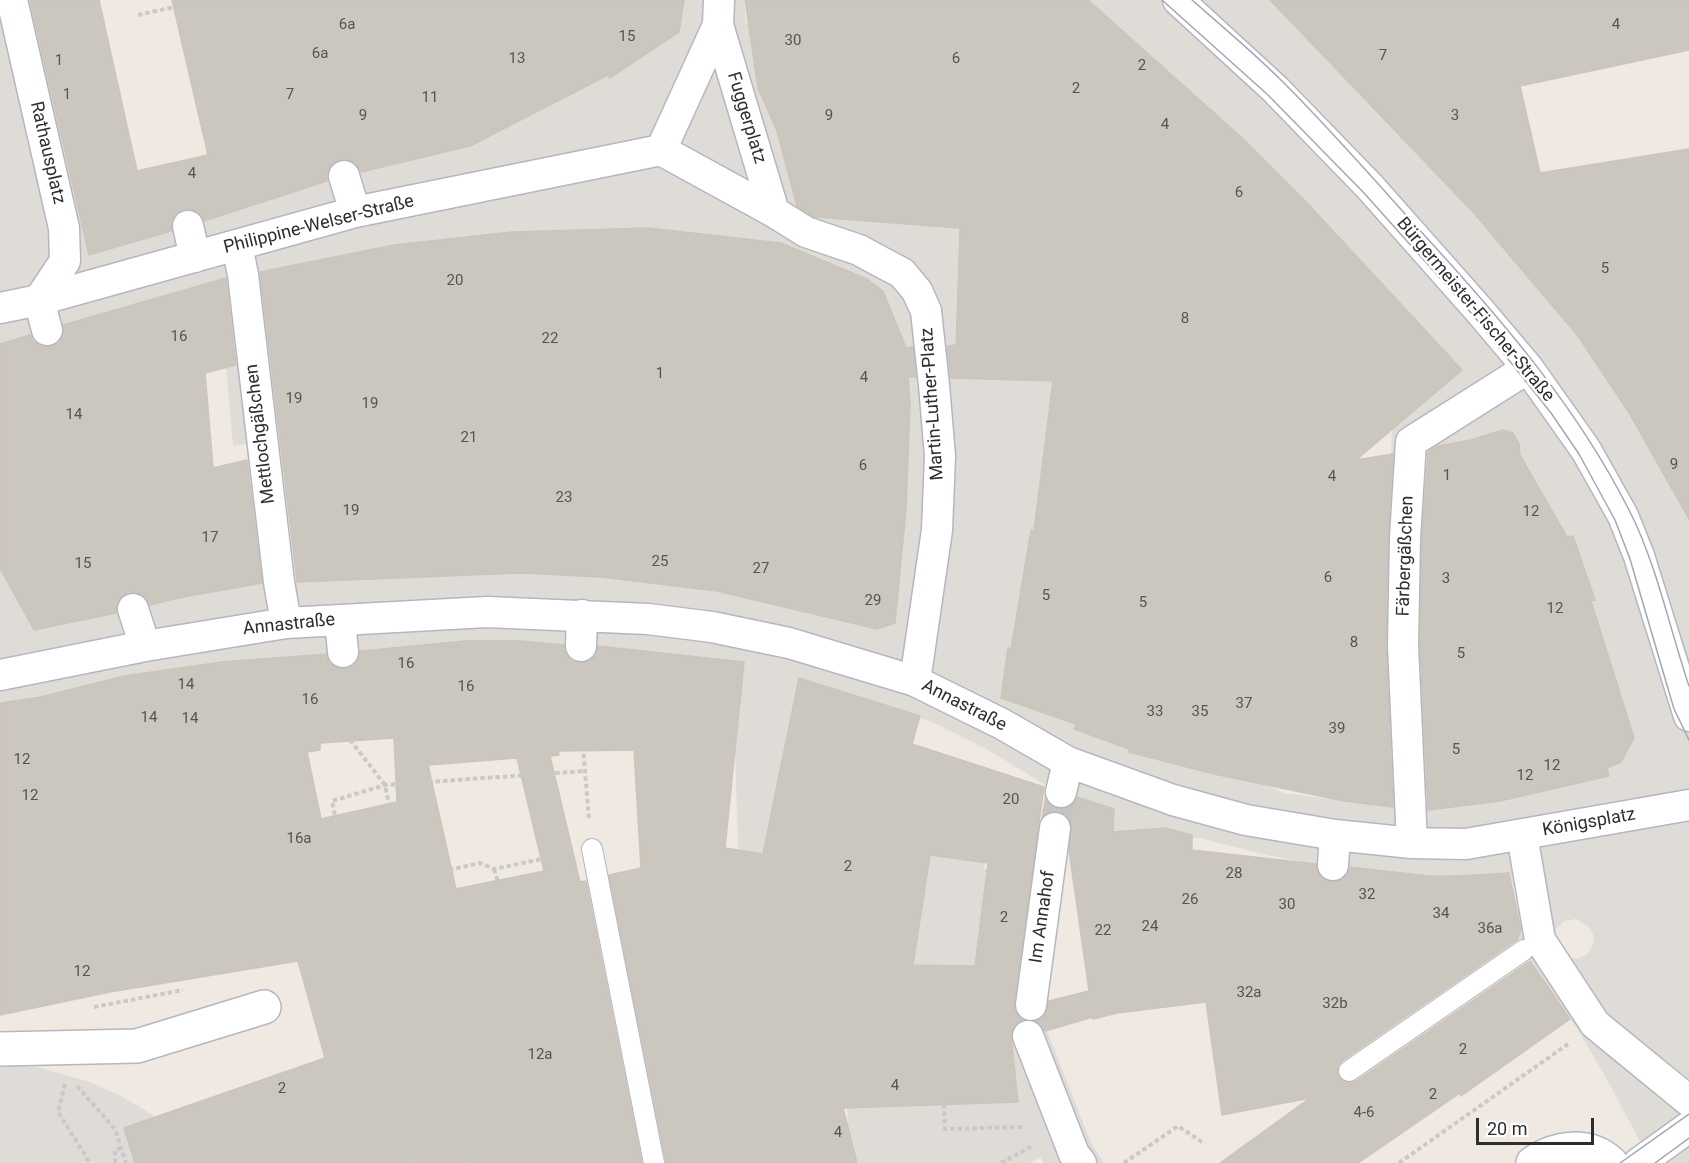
<!DOCTYPE html>
<html>
<head>
<meta charset="utf-8">
<style>
  body { margin:0 }
  #map { position:relative; width:1689px; height:1163px; overflow:hidden; background:#efe9e1; font-family:Roboto,sans-serif }
  canvas { display:block }
  .scale { position:absolute; left:1476px; top:1118px; width:118px; height:27px; box-sizing:border-box; border:3px solid #2e2e2e; border-top:0; padding-left:8px; font-size:18px; line-height:21px; white-space:nowrap; color:#2e2e2e; -webkit-text-stroke:4px #fff; paint-order:stroke }
</style>
</head>
<body>
<div id="map">
<canvas width="1689" height="1163"></canvas>
<div class="scale">20 m</div>
</div>
<script>
const ctx = document.querySelector('canvas').getContext('2d');
ctx.lineJoin = 'round';
function fillPath(path, color) {
  ctx.fillStyle = color;
  ctx.fill(path, 'evenodd');
}
function stroke(path, color, width, dash) {
  ctx.strokeStyle = color;
  ctx.lineWidth = width;
  ctx.lineCap = dash ? 'butt' : 'round';
  ctx.setLineDash(dash || []);
  ctx.stroke(path);
}
function drawText(font, color, halo, rows, align = 'center') {
  ctx.font = font + ' Roboto,sans-serif';
  ctx.lineWidth = 5;
  ctx.setLineDash([]);
  ctx.textBaseline = 'middle';
  ctx.strokeStyle = halo;
  ctx.fillStyle = color;
  for (const [text, x, y, turn = 0] of rows) {
    ctx.save();
    ctx.translate(x, y);
    ctx.rotate((+turn || 0) * Math.PI / 180);
    ctx.textAlign = isNaN(turn) ? turn : align;
    if (halo) ctx.strokeText(text, 0, 0);
    ctx.fillText(text, 0, 0);
    ctx.restore();
  }
}
const plaza = new Path2D(`
  M0 0H31L89 255 188 226 332 179 471 146 608 75 610 78 624 69 679 31 684 0H744L746 23 749 24 757 80 766 102 765 105 777 131 798 209 802 213 917 225 960 202 954 378 1053 381 1034 531 1032 530 1011 649H1008L1001 699 1053 716 1077 721 1074 729 1129 749V752L1264 784 1283 793 1393 807 1388 534 1392 430 1462 370 1308 204 1238 134 1088 0H1269L1473 212 1578 336 1628 411 1689 519V1163H1653L1643 1147 1610 1085 1581 1035 1517 940 1525 917 1509 873 1459 876 1422 875 1312 864 1262 854 1200 838H1164L1113 832 1114 809 1047 786 988 750 934 723 894 708 754 954 739 873 735 752 744 662 603 646 466 641 222 662 124 676 41 697 0 703V568L34 630 133 609 178 598 270 581 248 444 233 446 226 367 241 363 232 276 0 344ZM648 228 867 279 883 292 906 348 910 404 906 509 895 623 877 629 717 591 601 577 521 573 285 582 254 273 393 245 508 232ZM1513 433 1519 444 1520 455 1567 537 1573 536 1595 599 1591 601 1631 728 1625 730 1630 747 1621 762 1607 768 1608 777 1497 801 1424 810 1412 627 1425 449ZM1576 919 1589 927 1593 934 1594 941 1591 949 1586 955 1579 958 1571 959 1567 958 1554 937 1556 929 1564 921Z
  M930 855 985 863 984 868 987 871 975 966 913 965Z
  M1047 1031 1091 1143 1104 1163H1044L1040 1157 1030 1163H857L848 1128 847 1108 1018 1102 1012 1041Z
  M0 1065 37 1067 93 1083 123 1097 156 1117 124 1128 135 1163H0Z`);
const building = new Path2D(`
  M30 0H99L137 171 208 155 172 0H684L679 32 610 78 608 75 470 146 361 172 355 163 347 159H340L331 165 327 173V181L204 221 200 214 194 210 184 209 177 213 172 220 171 231 89 255Z
  M745 0H1088L1241 137 1308 204 1462 370 1356 460 1393 454 1388 538 1386 646 1393 807 1344 801 1214 774 1129 752V749L1074 729 1076 724 1001 698 1008 648 1011 649 1031 530 1034 531 1053 381 951 378 947 346 956 345 960 228 815 217 797 206 777 131 758 88Z
  M1270 0H1689V50L1520 86 1540 173 1689 149V519L1628 411 1578 336 1473 212Z
  M648 228 781 243 867 279 883 291 906 348 913 347 916 377H908L910 404 906 509 895 623 877 629 717 591 601 577 521 573 297 582 260 272 394 245 512 232Z
  M226 278 236 365 205 373 213 468 247 460 262 583 178 598 150 605 144 596 137 592H128L120 598 116 605V613L34 630 0 568V344L30 335 34 342 42 346H52L59 343 63 335V325Z
  M1503 430 1513 433 1519 444 1520 455 1567 537 1573 536 1595 600 1591 601 1634 738 1621 762 1607 768 1609 776 1500 801 1428 810 1420 645 1422 539 1428 452 1437 446 1471 440Z
  M466 641H521L564 645 566 655 572 661 580 663 590 661 596 655 598 646 744 662 725 848 763 854 799 678 920 716 912 744 1044 787 1014 1003 1015 1012 1023 1020 1015 1025 1011 1034 1018 1102 843 1108 857 1163H666L609 875 641 868 634 750 558 751 559 755 550 756 580 882 586 881 642 1163H135L124 1128 325 1058 298 961 110 992 0 1015V703L41 697 124 676 222 662 326 654 329 661 335 667 345 669 353 666 358 660 360 651ZM394 738 397 802 321 819 307 752 320 750V743ZM517 758 544 871 456 889 428 765ZM930 855 988 863 975 966 913 965Z
  M1077 797 1114 809 1113 832 1165 828 1192 835V850L1316 864 1318 873 1323 879 1331 882 1341 880 1347 875 1350 867 1429 876H1459L1509 873 1521 930 1517 940 1342 1061 1338 1066 1337 1073 1340 1078 1344 1082 1356 1081 1530 961 1570 1019 1461 1096 1460 1093 1358 1163H1220L1310 1098 1222 1115 1206 1002 1117 1013 1093 1019V1017L1045 1031 1036 1021 1045 1015 1049 1001 1089 991 1069 850 1071 822 1064 814V809L1073 804Z`);
const pedestrianTunnel = new Path2D(`
  M1055 828 1061 792`);
const path = new Path2D(`
  M138 15 174 7
  M310 57 320 54
  M176 178 192 174
  M70 411 101 508
  M581 724 589 819
  M350 740 385 785 466 1163
  M494 869 498 882
  M405 880 480 863 494 869 561 855
  M340 980 366 969 421 956
  M1304 987 1331 972V915
  M94 1007 183 990
  M65 1084 58 1112 90 1163
  M77 1086 115 1129 126 1163
  M944 1104 945 1129 1024 1127
  M115 1163V1150L121 1148
  M410 1163 359 985 366 969 332 801 385 785 585 771
  M1001 1163 1032 1146
  M1124 1163 1178 1126 1205 1144
  M1399 1163 1568 1044`);
const service = new Path2D(`
  M592 849 654 1163
  M1349 1071 1524 950`);
const pedestrian = new Path2D(`
  M12 0 64 228 65 261 39 300 47 330
  M1178 0 1275 89 1370 187 1479 310 1528 368 1586 450 1623 516 1639 556 1689 716
  M718 25 774 212
  M661 150 774 212 806 232 859 250 881 262 902 273 917 291 926 311 934 385 940 456 937 530 915 681
  M344 176 355 212
  M188 226 195 257
  M237 245 243 275 279 582 286 623
  M0 308 39 300 355 212 661 150 718 25 719 0
  M133 609 145 646
  M340 620 343 652
  M581 646 582 615
  M0 675 145 646 286 623 487 612 648 619 712 627 789 643 915 681 1002 724 1068 762 1173 800 1246 820 1335 835 1412 843 1466 844 1689 805
  M1061 792 1068 762
  M1522 835 1540 940 1595 1024 1689 1101
  M1412 843 1403 645 1405 538 1411 442 1528 368
  M1333 865 1335 835
  M1031 1005 1055 828
  M1028 1036 1074 1154 1081 1163
  M1639 1163 1689 1127`);
const minor = new Path2D(`
  M0 1049 137 1046 264 1007
  M1533 1163C1556 1147 1588 1142 1611 1163`);
const tram = new Path2D(`
  M1162 0 1268 95 1364 193 1473 315 1551 413 1579 454 1615 520 1630 559 1674 709 1689 740
  M1192 0C1223 27 1254 53 1283 82 1329 128 1372 177 1415 225 1496 313 1575 403 1629 510 1656 562 1670 630 1689 686
  M1620 1163 1689 1114
  M1655 1163 1689 1138`);
const numberNames = [
  ["6a",347,25],
  ["4",1616,25],
  ["15",627,37],
  ["30",793,41],
  ["6a",320,54],
  ["7",1383,56],
  ["13",517,59],
  ["6",956,59],
  ["1",59,61],
  ["2",1142,66],
  ["2",1076,89],
  ["1",67,95],
  ["7",290,95],
  ["11",430,98],
  ["9",363,116],
  ["9",829,116],
  ["3",1455,116],
  ["4",1165,125],
  ["4",192,174],
  ["6",1239,193],
  ["5",1605,269],
  ["20",455,281],
  ["8",1185,319],
  ["16",179,337],
  ["22",550,339],
  ["1",660,374],
  ["4",864,378],
  ["19",294,399],
  ["19",370,404],
  ["14",74,415],
  ["21",469,438],
  ["9",1674,465],
  ["6",863,466],
  ["1",1447,476],
  ["4",1332,477],
  ["23",564,498],
  ["19",351,511],
  ["12",1531,512],
  ["17",210,538],
  ["25",660,562],
  ["15",83,564],
  ["27",761,569],
  ["6",1328,578],
  ["3",1446,579],
  ["5",1046,596],
  ["29",873,601],
  ["5",1143,603],
  ["12",1555,609],
  ["8",1354,643],
  ["5",1461,654],
  ["16",406,664],
  ["14",186,685],
  ["16",466,687],
  ["16",310,700],
  ["37",1244,704],
  ["33",1155,712],
  ["35",1200,712],
  ["14",149,718],
  ["14",190,719],
  ["39",1337,729],
  ["5",1456,750],
  ["12",22,760],
  ["12",1552,766],
  ["12",1525,776],
  ["12",30,796],
  ["20",1011,800],
  ["16a",299,839],
  ["2",848,867],
  ["28",1234,874],
  ["32",1367,895],
  ["26",1190,900],
  ["30",1287,905],
  ["34",1441,914],
  ["2",1004,918],
  ["24",1150,927],
  ["36a",1490,929],
  ["22",1103,931],
  ["12",82,972],
  ["32a",1249,993],
  ["32b",1335,1004],
  ["2",1463,1050],
  ["12a",540,1055],
  ["4",895,1086],
  ["2",282,1089],
  ["2",1433,1095],
  ["4-6",1364,1113],
  ["4",838,1133]
];
const streetNames = [
  ["Fuggerplatz",746,118,73],
  ["Rathausplatz",47,153,77],
  ["Philippine-Welser-Straße",319,225,-14],
  ["Bürgermeister-Fischer-Straße",1475,310,50],
  ["Martin-Luther-Platz",933,404,-94],
  ["Mettlochgäßchen",261,434,-97],
  ["Färbergäßchen",1406,556,-88],
  ["Annastraße",289,625,-6],
  ["Annastraße",964,706,27],
  ["Königsplatz",1589,823,-10],
  ["Im Annahof",1043,917,-82]
];
fillPath(plaza, '#dfdcd8');
fillPath(building, '#cbc7bf');
stroke(building, '#cbc5ba', 1.5);
stroke(pedestrianTunnel, '#c8c4bd', 30, [30, 15]);
stroke(service, '#b4b7c1', 22);
stroke(pedestrian, '#b4b7c1', 33);
stroke(minor, '#b4b7c1', 36);
stroke(path, '#c9c9c9', 4, [4.5, 3]);
stroke(service, '#fff', 20);
stroke(pedestrian, '#fff', 30);
stroke(minor, '#fff', 33);
stroke(tram, '#a3a6b8', 1.5);
drawText('15px', '#555452', null, numberNames);
drawText('18px', '#2e2e2e', '#fff', streetNames);
</script>
</body>
</html>
